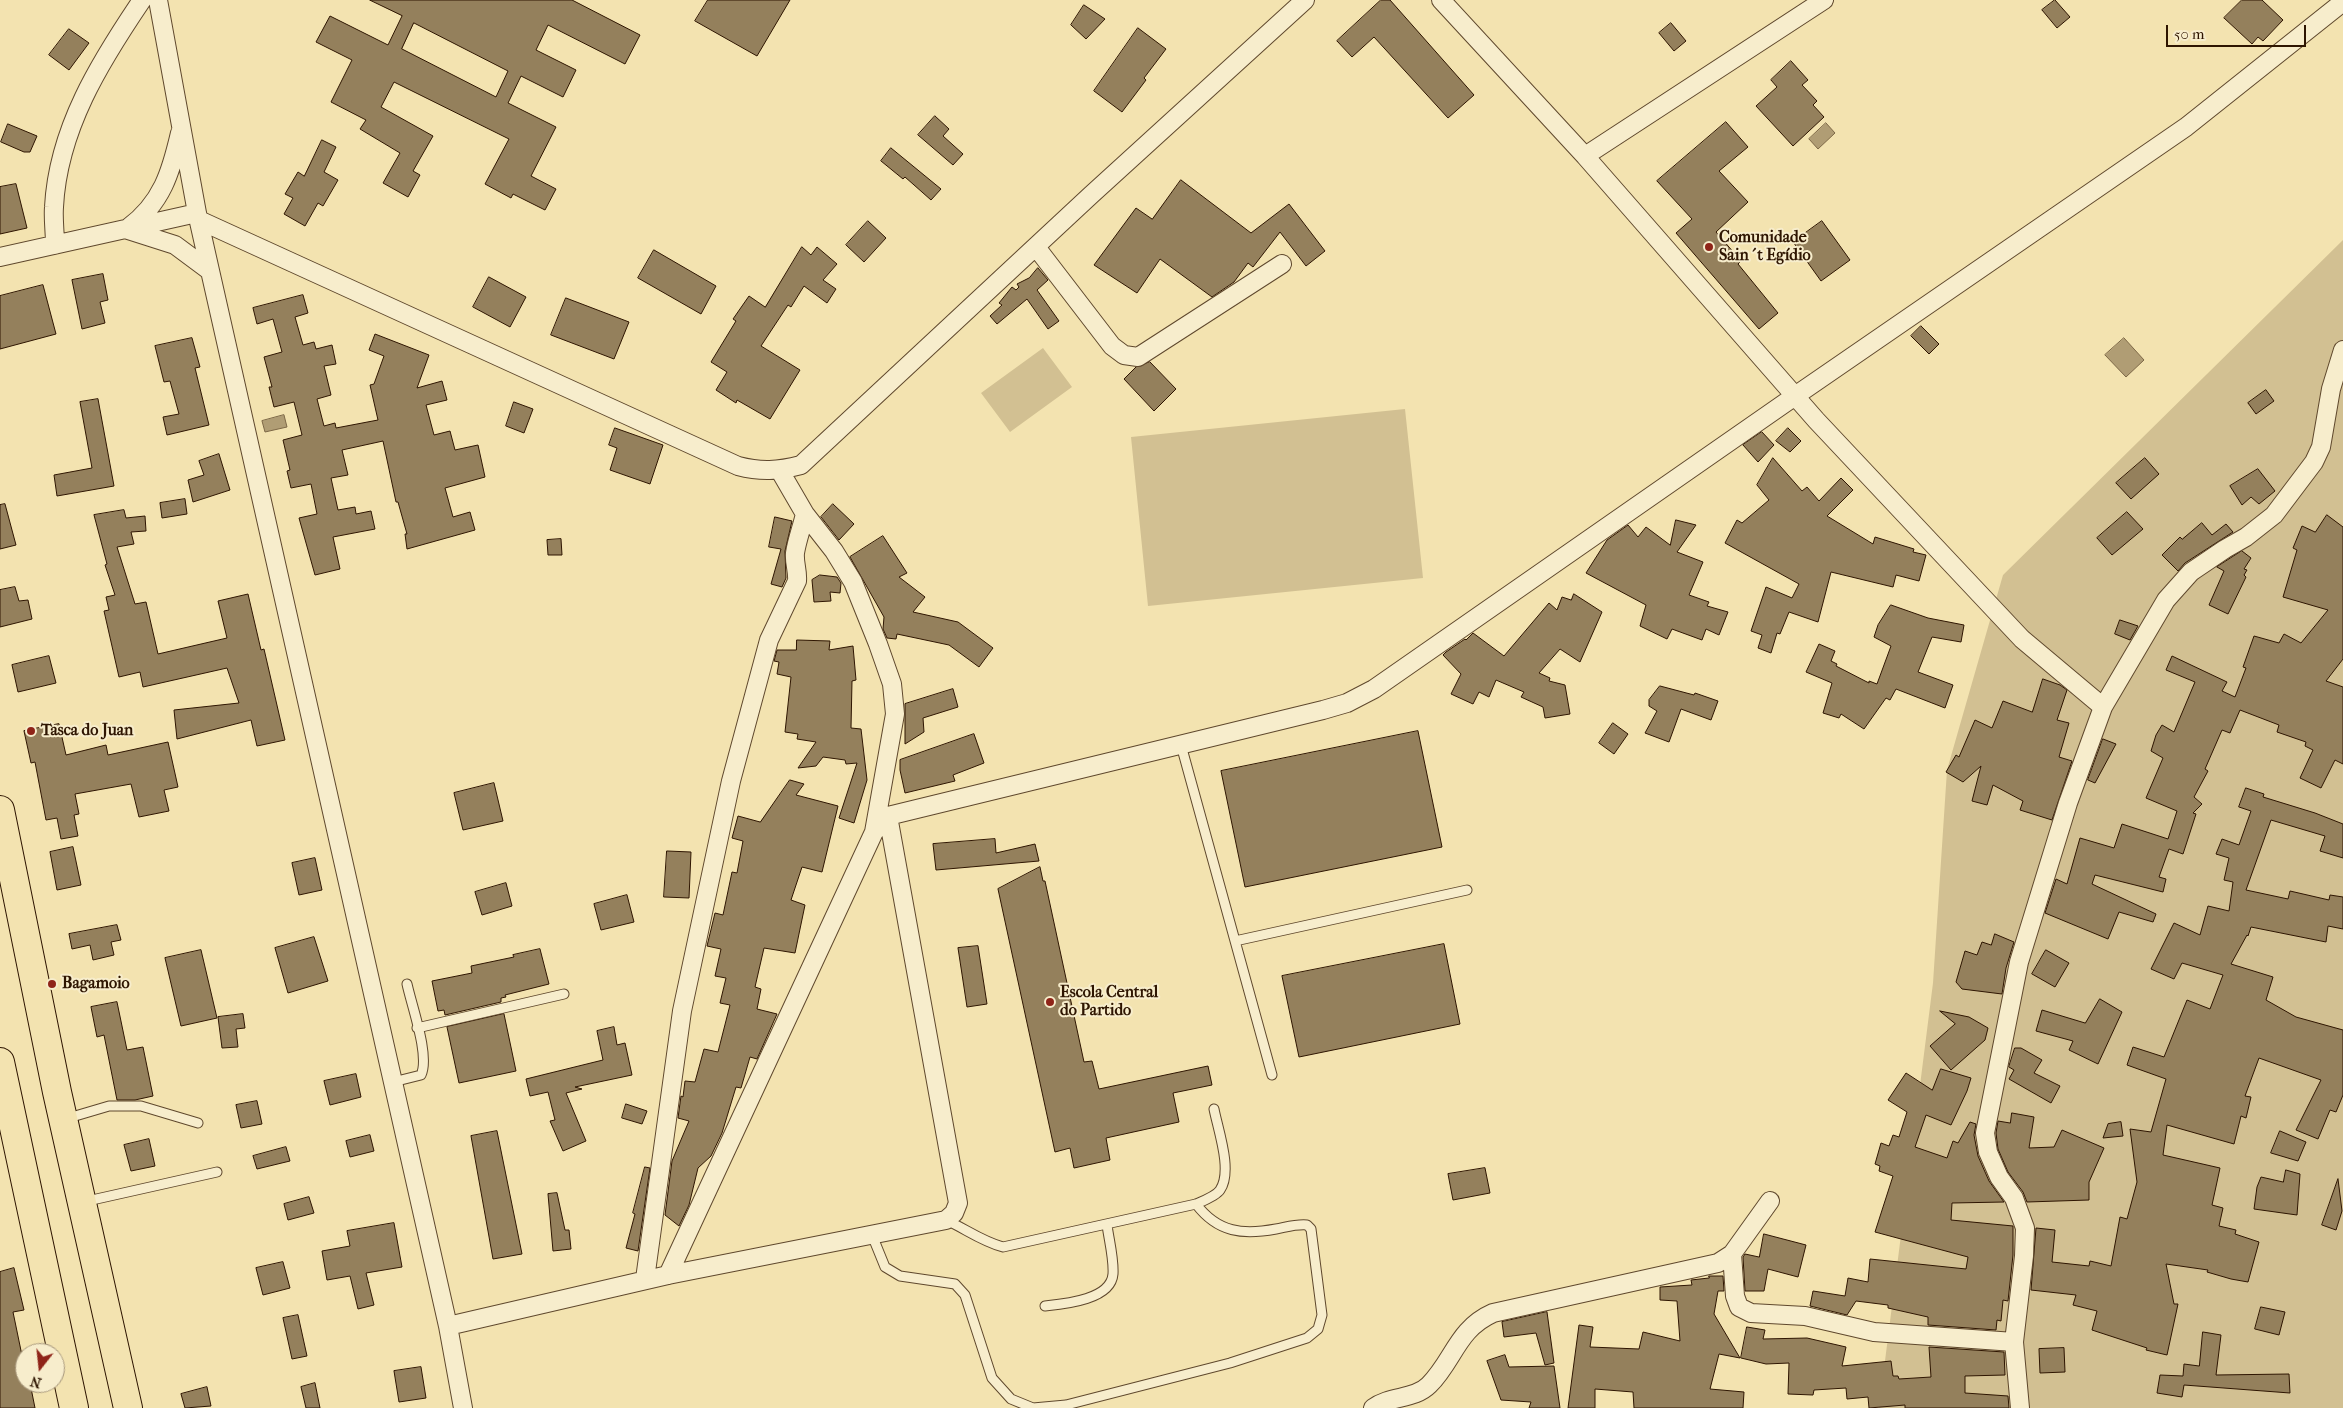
<!DOCTYPE html>
<html>
<head>
<meta charset="utf-8">
<style>
  body { margin:0 }
  #map { position:relative; width:2343px; height:1408px; overflow:hidden; background:#f3e3b0; font-family:"IM FELL French Canon",serif }
  canvas { display:block }
  .north { position:absolute; left:15px; top:1343px; width:50px; height:50px; box-sizing:border-box; background:#f7edcc; border:1px solid #a7977b; border-radius:50%; rotate:196deg; font-size:14px; font-weight:700; line-height:20px; text-align:center; color:#2e1501 }
  .north::after { content:''; display:block; margin:auto; width:18px; height:22px; background:#8f2418; clip-path:polygon(50% 0,100% 100%,50% 72%,0 100%) }
  .scale { position:absolute; left:2166px; top:25px; width:140px; height:22px; box-sizing:border-box; border:2px solid #2e1501; border-top:0; padding-left:6px; font-size:15px; line-height:18px; white-space:nowrap; color:#2e1501; -webkit-text-stroke:4px #f7edcc; paint-order:stroke }
</style>
</head>
<body>
<div id="map">
<canvas width="2343" height="1408"></canvas>
<div class="north">N</div>
<div class="scale">50 m</div>
</div>
<script>
const ctx = document.querySelector('canvas').getContext('2d');
ctx.lineJoin = 'round';
function fillPath(path, color) {
  ctx.fillStyle = color;
  ctx.fill(path, 'evenodd');
}
function stroke(path, color, width, dash) {
  ctx.strokeStyle = color;
  ctx.lineWidth = width;
  ctx.lineCap = dash ? 'butt' : 'round';
  ctx.setLineDash(dash || []);
  ctx.stroke(path);
}
function drawText(font, color, halo, rows, align = 'center') {
  ctx.font = font + ' "IM FELL French Canon",serif';
  ctx.lineWidth = 4;
  ctx.setLineDash([]);
  ctx.textBaseline = 'middle';
  ctx.strokeStyle = halo;
  ctx.fillStyle = color;
  for (const [text, x, y, turn = 0] of rows) {
    ctx.save();
    ctx.translate(x, y);
    ctx.rotate((+turn || 0) * Math.PI / 180);
    ctx.textAlign = isNaN(turn) ? turn : align;
    if (halo) ctx.strokeText(text, 0, 0);
    ctx.fillText(text, 0, 0);
    ctx.restore();
  }
}
const green = new Path2D(`
  M2343 240V1408H1879L1933 983 1947 770 2003 575Z
  M1043 348 1072 387 1010 432 981 393Z
  M1405 409 1423 578 1148 606 1131 437Z`);
const water = new Path2D(`
  M1826 123 1835 133 1818 149 1809 139Z
  M2124 338 2144 360 2126 377 2105 355Z
  M284 415 287 427 265 432 262 421Z`);
const building = new Path2D(`
  M370 0H572L640 35 625 64 548 25 536 50 576 70 563 97 521 76 508 103 556 127 531 176 556 189 545 210 513 194 511 198 485 184 509 139 394 82 381 107 433 136 413 171 420 175 408 197 383 183 400 153 360 129 366 120 331 102 352 60 316 42 330 16 388 45 402 16ZM414 23 508 71 496 97 402 49Z
  M708 0H790L757 56 695 21Z
  M1381 0H1390L1474 95 1448 118 1374 37 1352 57 1337 41Z
  M2055 0 2070 17 2057 28 2042 10Z
  M2242 0H2262L2283 20 2263 41 2258 37 2252 44 2224 18Z
  M1084 5 1105 19 1086 39 1071 25Z
  M1671 23 1686 41 1674 51 1659 33Z
  M1138 28 1166 49 1144 78 1146 80 1122 112 1094 91Z
  M69 29 89 43 69 70 49 55Z
  M1791 61 1808 80 1802 85 1817 101 1813 105 1824 117 1793 146 1756 106 1777 87 1771 80Z
  M935 116 949 129 943 136 963 154 953 165 918 135Z
  M1726 122 1748 147 1719 171 1748 202 1716 232 1741 261 1738 264 1778 313 1759 329 1676 233 1692 219 1657 181Z
  M8 124 37 136 30 152H24L1 142Z
  M322 140 336 147 324 172 338 180 323 206 318 203 305 226 284 214 293 198 285 194 298 172 304 176Z
  M891 148 941 189 931 200 905 177 903 179 881 161Z
  M1181 180 1251 233 1289 204 1325 251 1306 266 1280 232 1253 267 1248 263 1234 282 1212 297 1160 259 1137 293 1094 265 1136 208 1152 219Z
  M16 184 27 228 0 234V187Z
  M868 221 886 238 864 262 846 245Z
  M1822 221 1850 260 1821 281 1793 242Z
  M802 247 811 255 817 247 837 264 823 280 836 289 827 303 804 286 791 307 788 305 761 346 800 370 770 419 737 400 736 403 716 390 727 372 711 362 736 321 733 319 749 296 765 307Z
  M654 250 716 286 701 314 638 278Z
  M1038 268 1048 280 1037 290 1059 321 1048 329 1027 299 997 324 990 316 1002 305 999 303 1012 287 1016 290 1019 287 1017 284 1029 278Z
  M103 274 108 300 100 302 105 323 82 329 72 280Z
  M489 277 526 297 510 327 473 307Z
  M43 285 56 334 0 349V296Z
  M303 295 308 313 295 317 303 345 314 342 316 349 332 345 336 364 324 366 331 395 317 399 324 426 335 423 336 428 378 420 370 385 374 384 384 356 369 350 375 334 429 355 417 388 442 381 447 400 426 405 434 435 450 431 455 450 478 445 485 477 445 488 453 517 470 512 475 530 407 549 405 534H407L398 502H396L383 441 342 450 348 475 331 478 338 510 355 507 356 514 371 511 375 529 333 537 340 569 315 575 299 518 317 514 311 484 291 488 287 471 290 470 283 440 302 435 294 402 274 407 269 387H272L264 357 282 352 273 319 257 324 253 308Z
  M566 298 629 322 614 359 551 335Z
  M1921 326 1939 344 1929 354 1911 336Z
  M192 338 200 367 195 368 209 425 167 435 163 417 179 414 170 381 164 382 155 346Z
  M1150 362 1176 389 1154 411 1124 379 1136 367Z
  M2266 390 2274 401 2256 414 2248 403Z
  M98 399 114 486 57 496 54 475 92 468 80 402Z
  M514 402 533 409 524 433 506 426Z
  M615 428 663 445 650 484 610 470 617 448 609 445Z
  M1788 428 1801 441 1790 452 1776 441Z
  M1762 432 1774 445 1758 462 1743 445Z
  M219 454 230 490 193 502 188 480 204 475 199 461Z
  M1773 458 1802 491 1807 487 1819 501 1841 478 1853 490 1827 516 1873 544 1875 537 1914 549 1913 552 1926 555 1919 581 1896 575 1893 587 1831 572 1818 622 1789 612 1780 634 1777 633 1771 653 1758 648 1762 635 1751 631 1766 587 1792 598 1799 584 1725 543 1737 520 1742 523 1769 500 1757 485Z
  M2145 458 2159 474 2131 499 2116 483Z
  M2258 469 2275 491 2259 504 2251 497 2242 505 2230 486Z
  M185 499 187 514 162 518 160 503Z
  M5 504 16 545 0 549V505Z
  M833 504 854 524 839 540 821 517Z
  M124 510 126 518 145 516 146 531 131 532 134 544 117 547 135 604 146 602 158 654 227 638 218 601 248 594 261 650 264 649 285 740 257 746 251 720 177 739 174 710 239 703 227 668 143 687 140 672 119 677 104 611 109 610 106 597 115 595 105 565 107 564 94 515Z
  M2127 512 2143 529 2112 555 2097 538Z
  M2327 515 2343 527V659L2326 681 2343 687V764L2335 760 2321 788 2300 778 2313 750 2305 746 2306 742 2277 732 2279 725 2240 710 2230 733 2222 730 2205 769 2208 771 2194 797 2202 804 2193 813 2196 814 2183 854 2169 849 2159 877 2166 879 2163 892 2095 875 2092 884 2156 914 2153 922 2119 912 2108 939 2045 913 2056 879 2067 884 2080 838 2114 848 2122 824 2168 839 2177 811 2146 798 2163 758 2151 751 2156 735 2162 725 2174 732 2195 682 2166 670 2172 656 2227 682 2222 691 2235 697 2246 668 2243 667 2254 636 2279 643 2284 634 2301 643 2328 610 2283 597 2297 550 2293 548 2302 526 2315 532Z
  M775 517 792 521 785 551 786 578 782 587 771 584 781 549 769 547Z
  M1676 520 1696 525 1677 552 1703 562 1689 595 1709 602 1707 606 1728 612 1719 635 1706 629 1702 640 1672 629 1667 639 1640 626 1646 605 1586 573 1607 540 1628 525 1638 537 1646 527 1670 545Z
  M2202 523 2212 535 2226 524 2233 532 2185 563 2178 571 2162 555 2180 537 2182 539Z
  M883 536 907 573 899 577 925 597 913 612 958 622 993 648 979 667 949 645 897 634 896 639 887 638 883 629 884 617 850 557Z
  M561 539 562 555H548L547 540Z
  M2242 551 2251 558 2244 569 2247 570 2244 575 2246 577 2228 614 2209 605 2224 571 2217 567Z
  M820 575 837 577 841 583 840 593 830 592 831 601 814 602 812 580Z
  M15 587 19 601 28 600 32 619 0 627V590Z
  M1574 594 1602 612 1580 662 1560 649 1539 673 1550 678 1549 681 1565 685 1570 714 1545 718 1543 707 1521 697 1524 692 1496 680 1489 697 1479 692 1473 704 1451 694 1461 674 1443 655 1446 652 1465 639 1466 640 1473 633 1504 656 1549 603 1557 610 1562 597 1571 600Z
  M1891 605 1928 618 1964 625 1961 642 1932 637 1918 672 1953 685 1945 708 1896 689 1890 700 1886 698 1864 729 1841 714 1839 718 1823 713 1832 683 1806 672 1819 644 1835 651 1831 661 1837 664 1836 666 1869 683V681L1877 684 1891 646 1874 637 1878 625Z
  M2120 620 2138 626 2130 640 2115 634Z
  M797 640 830 641 829 650 853 646 856 680 852 681 851 728 861 729 867 780 854 823 839 818 857 763 846 764 845 760 823 757 816 766 798 768 816 742 797 739 798 734 785 732 791 677 777 674 779 662 774 661 777 650H796Z
  M49 656 56 683 18 692 12 665Z
  M2043 679 2060 685 2067 690 2057 720 2069 723 2059 757 2072 761 2052 820 2020 810 2023 801 1993 785 1987 805 1972 801 1981 766 1963 782 1946 772 1956 755 1959 757 1975 720 1992 728 2003 701 2032 712Z
  M1660 686 1694 695 1695 693 1718 701 1711 720 1681 709 1669 742 1645 733 1657 711 1649 706V700Z
  M953 689 958 707 923 718 924 732 905 744V704Z
  M1613 723 1628 734 1614 754 1599 743Z
  M59 724 66 755 106 745 108 755 168 742 178 787 164 790 169 811 139 817 131 784 75 794 79 814 74 815 78 836 61 839 57 818 46 820 35 762 31 763 24 731Z
  M1418 731 1442 847 1245 887 1221 771Z
  M974 734 984 763 953 775 955 781 905 793 900 770V760Z
  M2103 739 2116 744 2095 783 2088 780Z
  M790 780 804 784 796 795 838 806 822 872 802 867 791 900 805 905 795 953 764 948 755 987 761 989 757 1009 777 1014 757 1059 750 1057 741 1088 736 1087 722 1133 711 1156 698 1168 689 1205 679 1226 665 1215 672 1161 689 1121 678 1118 681 1096 683 1097 685 1081 695 1082 704 1049 718 1052 730 1005 720 1003 726 978 715 976 721 949 707 946 715 913 723 915 732 872 737 873 743 841 732 838 738 816 760 822Z
  M494 783 503 821 463 830 454 793Z
  M2246 788 2264 794 2263 797 2315 813 2343 824V858L2320 851 2325 836 2271 820 2246 890 2288 899 2290 891 2329 900 2330 895 2343 897V929L2328 926 2326 942 2251 927 2248 936 2247 935 2231 964 2273 977 2266 1000 2296 1017 2343 1030V1095L2336 1112 2330 1110 2318 1139 2296 1130 2321 1080 2259 1058 2245 1096 2251 1097 2246 1118 2241 1116 2234 1144 2167 1125 2163 1155 2220 1168 2212 1205 2223 1208 2219 1226 2236 1230 2235 1234 2259 1242 2248 1282 2231 1279 2207 1272 2208 1270 2166 1264 2174 1304H2178L2167 1355 2146 1350 2147 1348 2092 1330 2097 1311 2073 1305 2076 1295 2031 1290 2036 1228 2055 1230 2052 1262 2089 1266 2090 1261 2111 1266 2120 1217 2127 1219 2137 1182 2130 1129 2151 1132 2166 1079 2127 1065 2133 1047 2164 1057 2187 1000 2210 1009 2223 975 2182 963 2174 979 2151 969 2174 923 2200 935 2208 906 2229 911 2233 882 2224 880 2229 858 2216 854 2222 839 2239 845 2251 811 2239 807Z
  M995 839 996 853 1035 844 1039 861 936 870 933 844Z
  M73 847 81 885 57 890 50 852Z
  M667 851 691 852 689 898 664 897Z
  M315 858 322 890 299 895 292 863Z
  M1040 867 1043 881H1045L1084 1062 1092 1061 1099 1089 1208 1066 1212 1085 1173 1093 1179 1122 1106 1138 1110 1160 1074 1168 1070 1148 1055 1152 998 889Z
  M506 883 512 906 482 915 475 892Z
  M627 895 634 922 601 930 594 904Z
  M117 925 121 940 111 942 114 955 93 960 90 945 72 949 69 934Z
  M1995 934 2014 942 2006 968 2002 994 1962 989 1956 982 1965 951 1977 955 1982 942 1991 945Z
  M314 937 328 981 288 993 275 948Z
  M1444 944 1460 1024 1299 1057 1282 976Z
  M978 946 987 1004 967 1007 958 948Z
  M540 949 549 984 505 995 506 997 501 998V1002L445 1015 444 1010 438 1011 432 981 472 973 471 966 514 957 513 955Z
  M201 950 217 1018 181 1026 165 958Z
  M2046 950 2069 963 2055 987 2032 974Z
  M2100 999 2122 1012 2098 1064 2069 1050 2073 1041 2036 1031 2042 1010 2085 1023Z
  M117 1002 127 1050 143 1047 153 1096 135 1100H117L104 1035 97 1037 91 1007Z
  M1940 1011 1969 1017 1988 1028 1985 1040 1951 1070 1930 1046 1955 1024Z
  M243 1014 245 1028 236 1029 238 1047 222 1048 218 1017Z
  M504 1014 516 1071 459 1083 447 1027Z
  M614 1027 617 1045 625 1043 632 1075 575 1087 582 1089 566 1093 586 1141 563 1151 550 1121 555 1120 548 1092 530 1096 526 1079 603 1060 597 1031Z
  M2015 1048H2021L2042 1060 2034 1073 2060 1086 2051 1103 2009 1079 2014 1070 2009 1067Z
  M1941 1069 1971 1078 1967 1091 1951 1125 1926 1115 1915 1147 1947 1158 1953 1141 1958 1143 1970 1122 1976 1124 1974 1135 1978 1156 1989 1181 2004 1202 1952 1203 1951 1220 2013 1226V1255L2008 1301 2003 1300 2001 1321 1997 1320 1996 1330 1928 1325V1317L1888 1308V1305L1856 1301 1847 1315 1810 1306 1813 1291 1845 1296 1848 1278 1868 1282 1870 1259 1966 1269 1968 1257 1875 1232 1893 1176 1879 1171 1880 1166 1875 1164 1881 1143 1889 1146 1893 1135 1899 1137 1907 1112 1888 1100 1906 1073 1932 1090Z
  M356 1074 361 1097 330 1105 324 1081Z
  M257 1101 262 1124 241 1128 236 1105Z
  M626 1104 647 1111 642 1124 622 1118Z
  M2012 1113 2034 1117 2029 1148 2054 1147 2062 1130 2104 1148 2089 1182V1200L2027 1202 2023 1192 2008 1172 1998 1149 1996 1133 1998 1121 2010 1123Z
  M2121 1122 2123 1136 2103 1138 2108 1124Z
  M497 1131 522 1254 493 1259 471 1136Z
  M2280 1131 2306 1142 2298 1161 2271 1153Z
  M370 1135 374 1151 350 1157 346 1141Z
  M149 1139 155 1166 131 1171 124 1145Z
  M286 1147 290 1161 257 1169 253 1156Z
  M645 1167 650 1168 638 1251 626 1248 635 1214 633 1213Z
  M1485 1168 1490 1193 1453 1200 1448 1174Z
  M2286 1170 2300 1174 2297 1215 2254 1209 2257 1187 2261 1177 2283 1182Z
  M2338 1179 2342 1211 2336 1230 2322 1225Z
  M557 1193 565 1230H569L571 1249 553 1251 548 1194Z
  M309 1197 314 1213 288 1220 284 1204Z
  M394 1223 402 1267 366 1273 374 1305 358 1309 350 1276 327 1280 322 1251 350 1246 347 1231Z
  M1764 1234 1806 1245 1798 1277 1768 1269 1764 1291H1745L1743 1257 1745 1254 1759 1257Z
  M283 1262 290 1288 263 1295 256 1268Z
  M14 1268 24 1310 13 1312 25 1370V1383H30L35 1408H0V1272Z
  M1709 1276H1723L1724 1291H1718L1714 1314 1740 1358 1719 1354 1710 1389 1744 1392 1743 1408H1634L1633 1392 1595 1389V1408H1568L1579 1325 1593 1327 1590 1347 1639 1349 1643 1332 1680 1341 1677 1301 1660 1300V1287L1692 1285 1691 1280 1709 1278Z
  M2261 1307 2285 1312 2279 1335 2255 1329Z
  M1547 1312 1554 1363 1545 1365 1536 1333 1504 1337 1502 1322Z
  M298 1315 307 1356 292 1359 283 1318Z
  M1747 1327 1765 1330 1763 1339 1807 1338 1846 1347 1842 1366 1891 1361 1893 1376H1898L1899 1379 1931 1377 1929 1347 2004 1352 2005 1375 1965 1376V1393L2008 1396 2009 1408H1905V1405L1869 1408 1868 1397 1847 1399 1846 1388 1814 1390 1813 1395 1788 1394 1789 1363 1766 1364 1741 1358Z
  M2203 1332 2221 1335 2216 1375 2289 1374 2290 1393 2184 1385 2182 1397 2157 1393 2160 1375 2183 1376 2184 1364 2199 1366Z
  M2064 1348 2065 1372 2040 1373 2039 1349Z
  M1505 1355 1509 1367 1554 1366 1560 1408H1529L1531 1402 1501 1400 1487 1361Z
  M421 1367 426 1398 399 1402 394 1371Z
  M315 1383 320 1408H306L301 1387Z
  M207 1387 211 1406 185 1408 181 1394Z`);
const lane = new Path2D(`
  M1181 745 1272 1075
  M1235 941 1467 890
  M417 1028 564 994
  M393 1082 421 1075C430 1056 412 1007 407 984
  M65 1119 109 1106H141L198 1123
  M83 1202 217 1172
  M946 1220C966 1229 981 1241 1003 1247L1196 1204C1203 1201 1216 1196 1220 1190 1233 1171 1218 1130 1214 1109
  M872 1235 885 1267 900 1276 955 1284 965 1295 992 1378 1011 1399 1033 1408 1066 1405 1230 1363 1307 1338 1318 1329 1322 1315 1311 1229 1307 1225C1296 1224 1287 1227 1276 1229 1243 1235 1218 1233 1196 1204
  M1045 1306C1064 1304 1111 1300 1113 1274 1114 1259 1109 1240 1107 1225`);
const street = new Path2D(`
  M158 0 197 213 448 1326 463 1408
  M1441 0 1585 156 1816 420 2022 639 2103 707
  M1585 156 1824 0
  M199 220 738 466C761 472 778 471 801 465L1091 195 1305 0
  M128 228C162 203 171 172 180 133
  M128 230 175 245 210 271
  M55 245C55 232 53 219 54 207 58 129 100 62 142 0
  M1036 247 1112 346 1124 355 1138 357 1282 264
  M0 257 197 213
  M780 471 805 514 834 551 853 582 878 644 892 684 895 714 874 832
  M1732 1254 1735 1296 1739 1307 1751 1313 1805 1316 1874 1332 2014 1342
  M668 1275 874 832 888 816 1323 710 1347 703 1374 689 1795 396 2186 127 2343 2
  M645 1279 682 1011 731 781 769 640 797 581C798 571 794 563 795 553 797 540 802 527 805 514
  M448 1326 668 1275 946 1220 954 1213 958 1203 888 816
  M1373 1408C1391 1395 1414 1400 1429 1385 1454 1360 1457 1329 1493 1313L1718 1263 1732 1254 1770 1201
  M2020 1408 2014 1342 2024 1256 2025 1228 2014 1198 1999 1177 1988 1152 1985 1133 2019 962 2068 803 2103 707 2166 600 2191 572 2225 549 2246 537 2274 515 2314 462 2321 447 2331 389 2343 350`);
const highway = new Path2D(`
  M0 810 57 1092 128 1408
  M0 1062 74 1408`);
const markers = [
  [1709,247,5,"#8f2418"],
  [31,731,5,"#8f2418"],
  [52,984,5,"#8f2418"],
  [1050,1002,5,"#8f2418"]
];
const poiNames = [
  ["Comunidade",1719,238],
  ["Sain´t Egídio",1719,256],
  ["Tasca do Juan",41,731],
  ["Bagamoio",62,984],
  ["Escola Central",1060,993],
  ["do Partido",1060,1011]
];
fillPath(green, '#d2c092');
fillPath(water, '#b09d74');
stroke(water, '#7c6746', 1);
fillPath(building, '#94805c');
stroke(building, '#2e1501', 1);
stroke(lane, '#5f482d', 11);
stroke(street, '#5f482d', 20);
stroke(highway, '#2e1501', 30);
stroke(lane, '#f7edcc', 9);
stroke(street, '#f7edcc', 18);
stroke(highway, '#f3e3b0', 28);
for (const [x, y, r, color] of markers) {
  const dot = new Path2D();
  dot.arc(x, y, r, 0, 2 * Math.PI);
  ctx.fillStyle = color;
  ctx.fill(dot);
  stroke(dot, '#f7edcc', 2);
}
drawText('bold 16px', '#2e1501', '#f7edcc', poiNames, 'left');
</script>
</body>
</html>
